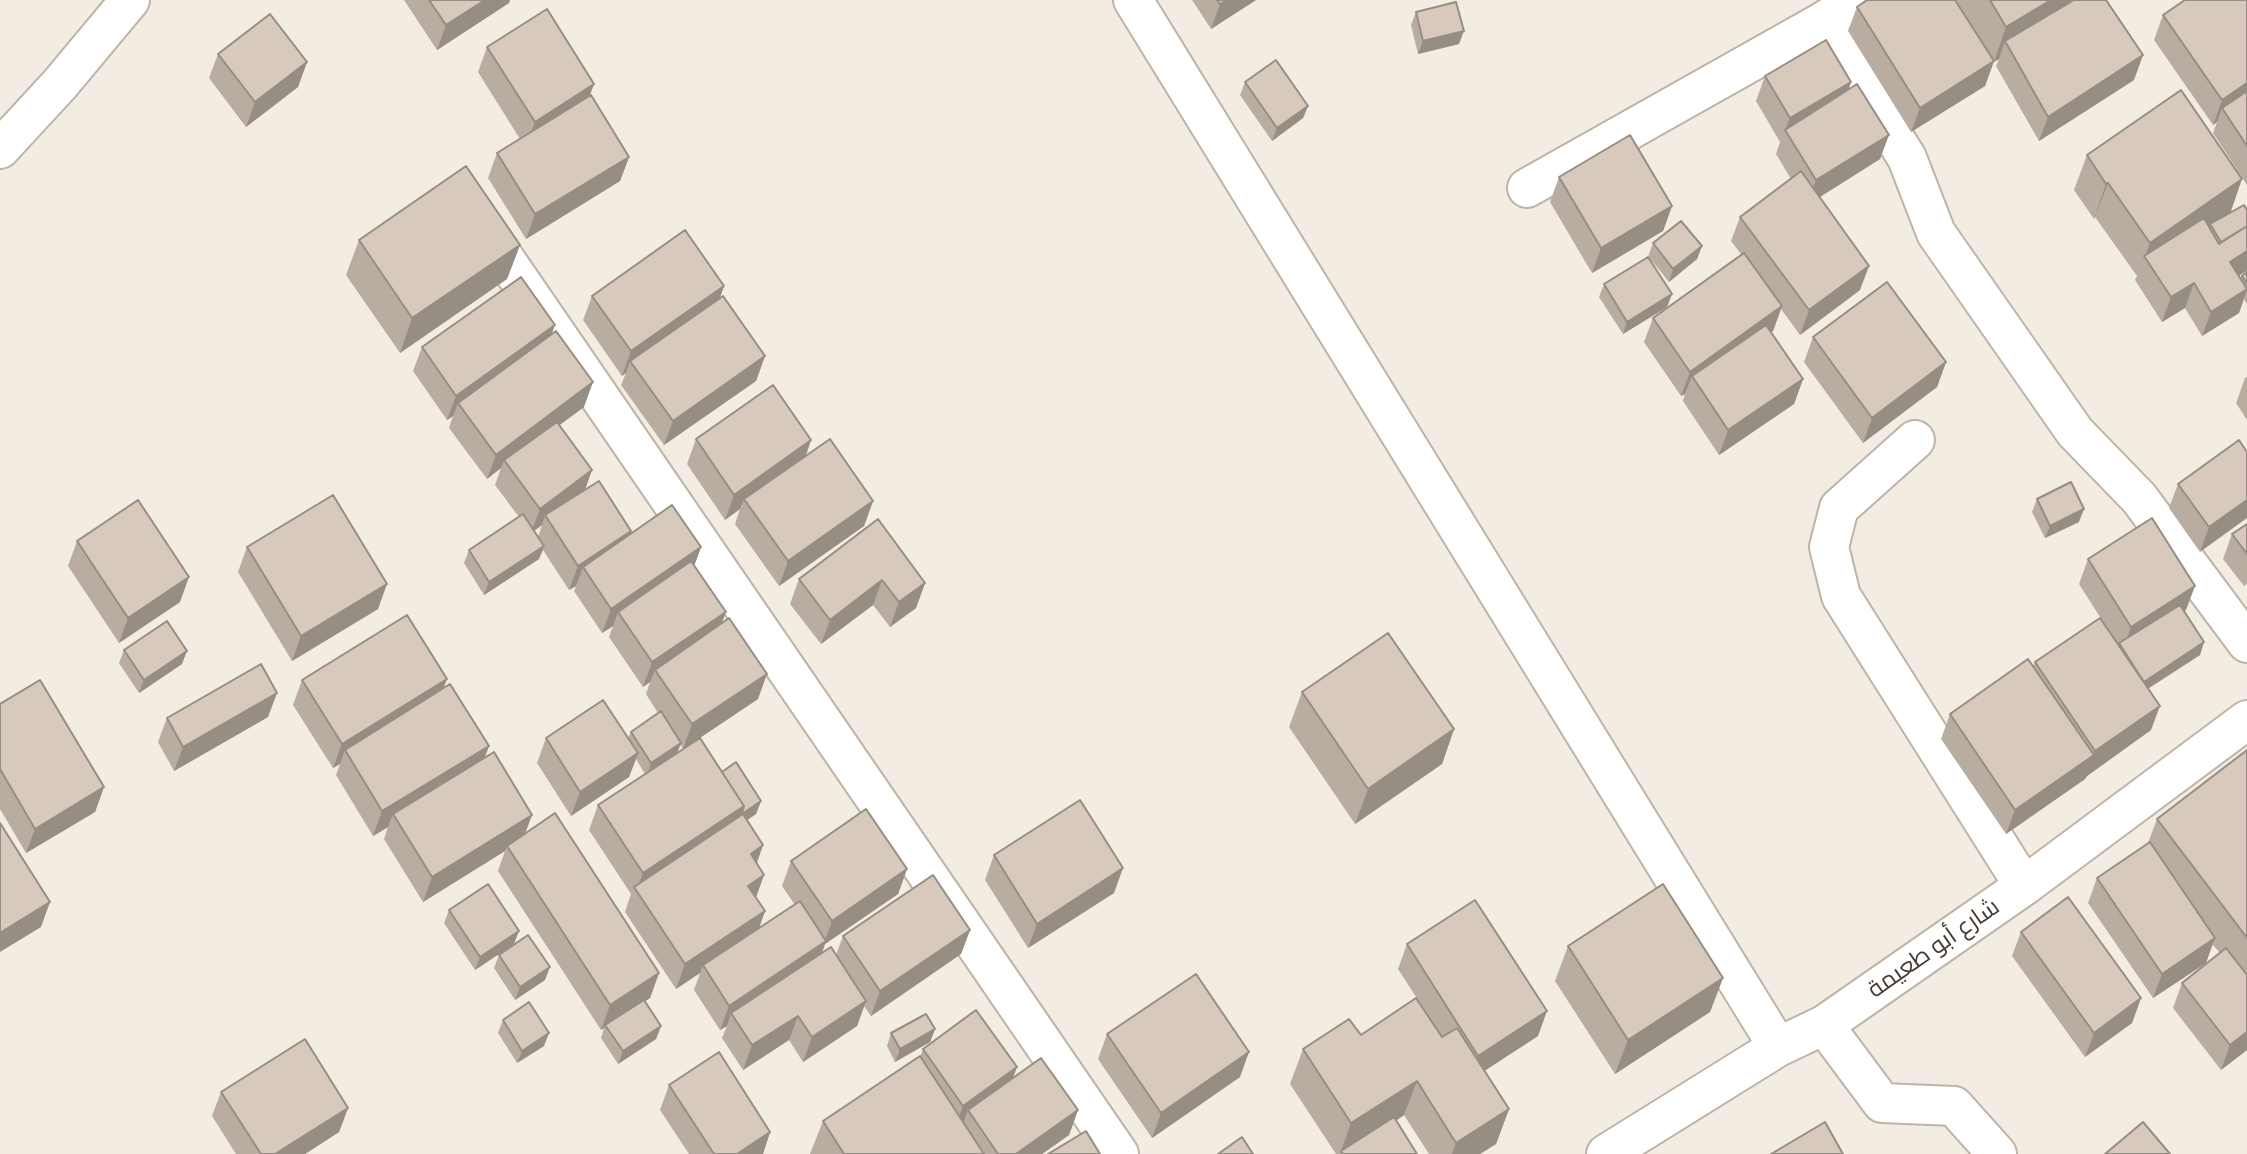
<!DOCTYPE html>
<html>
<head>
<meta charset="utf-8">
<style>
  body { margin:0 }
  canvas { display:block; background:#f2ece3 }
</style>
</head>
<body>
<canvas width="2247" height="1154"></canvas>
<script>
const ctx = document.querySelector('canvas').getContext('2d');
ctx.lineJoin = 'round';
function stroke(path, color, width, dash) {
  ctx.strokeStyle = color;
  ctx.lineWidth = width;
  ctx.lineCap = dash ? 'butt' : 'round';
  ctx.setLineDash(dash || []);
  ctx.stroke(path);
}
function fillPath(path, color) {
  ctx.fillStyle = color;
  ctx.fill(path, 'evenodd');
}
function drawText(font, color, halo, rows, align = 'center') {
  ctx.font = font + ' "Archivo Narrow",Cairo,sans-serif';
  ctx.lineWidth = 5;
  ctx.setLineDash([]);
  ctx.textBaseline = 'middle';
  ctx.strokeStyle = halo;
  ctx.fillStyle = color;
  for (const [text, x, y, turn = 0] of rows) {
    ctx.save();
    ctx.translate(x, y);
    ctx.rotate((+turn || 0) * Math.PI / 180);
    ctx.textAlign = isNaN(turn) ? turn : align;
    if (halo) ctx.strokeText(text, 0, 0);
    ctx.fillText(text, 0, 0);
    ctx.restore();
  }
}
const minor = new Path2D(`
  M1133 0 1778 1047
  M1822 22 1907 158 1936 233 2075 432 2139 498 2247 643
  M0 149 60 84 130 0
  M1527 188 1822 22 1858 0
  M483 227 1119 1154
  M1915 440 1839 508 1829 547 1841 596 2024 886
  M1824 1025 1882 1103 1954 1106 1997 1154
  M1606 1154 1778 1047 1824 1025 2024 886 2247 720`);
const wall = new Path2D(`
  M404 0H510L509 3 437 50Z
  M1192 0H1256L1211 29Z
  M1956 0H2106L2134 80 2039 141 1996 66 1999 59 1994 61 1985 86 1911 132 1848 31 1857 7 1993 60Z
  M2247 0V185L2213 133 2217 122 2213 125 2154 40 2163 15Z
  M1416 12 1459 44 1418 54 1411 25Z
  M487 47 590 95 629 157 620 181 526 239 488 178 497 153 520 139 478 72Z
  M218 54 307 62 298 87 246 127 209 78Z
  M1765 76 1851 82 1849 89 1880 159 1820 197 1860 290 1800 335 1781 309 1773 331 1771 332 1803 379 1794 404 1719 455 1683 401 1685 394 1681 396 1644 342 1653 318 1741 254 1731 241 1740 217 1791 179 1776 154 1780 142 1756 101Z
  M1245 82 1308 106 1303 118 1272 141 1240 95Z
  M2087 155 2230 213 2239 275 2241 278 2242 276 2247 272V304L2244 299 2239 313 2202 336 2185 308 2162 322 2135 280 2137 276 2095 217 2094 219 2074 190Z
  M1559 177 1672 206 1663 231 1592 273 1550 202Z
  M359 240 520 245 507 279 400 353 346 275Z
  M1653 243 1702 246 1697 259 1669 282 1649 257 1672 294 1667 307 1623 334 1599 297 1604 284 1648 257Z
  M724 286 720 298 765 356 756 381 664 445 621 385 626 373 622 376 583 320 592 296Z
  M551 334 584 407 559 425 592 470 585 490 630 534 701 547 694 565 758 699 700 738 722 772 761 801 756 814 747 820 763 845 757 863 764 875 756 898 765 911 759 929 795 905 782 886 791 861 907 869 898 894 825 944 822 953 836 955 843 936 970 930 961 954 871 1016 864 1006 857 1026 803 1062 789 1040 743 1070 722 1038 727 1026 720 1030 694 990 700 973 676 989 625 912 631 894 589 830 598 805 645 774 636 759 629 777 571 816 537 763 546 738H628L631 732 658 713 646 694 650 682 643 687 609 637 613 626 602 633 574 591 576 586 569 590 543 550 539 559 484 595 464 563 469 550 519 517 495 485 501 468 487 479 449 428 453 416 447 420 413 371 422 347ZM542 525 538 537 534 531ZM680 745 683 749 677 752Z
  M1813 337 1946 362 1937 387 1863 443 1804 362Z
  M2247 377V420L2236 403 2245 378Z
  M696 439 811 440 806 456 873 501 864 526 779 586 735 524 740 509 725 520 687 464Z
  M2247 452 2200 552 2169 508 2178 484Z
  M2037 499 2079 522 2045 538 2032 512Z
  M878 519 925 583 916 608 890 627 873 605 821 644 790 604 799 579Z
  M2247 524V584L2244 586 2223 559 2232 534Z
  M77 541 180 602 119 643 68 566Z
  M247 547 378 609 292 661 238 572Z
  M2088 559 2186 610 2185 611 2204 642 2200 655 2148 689 2151 730 2087 776 2085 779 2006 834 1941 739 1950 714 2033 666 2035 662 2107 628 2079 584Z
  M124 650 182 664 139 693 119 663Z
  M302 680 443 689 489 746 484 758 532 815 525 833 659 973 650 998 645 1001 661 1026 656 1039 618 1064 601 1038 604 1028 601 1030 498 871 505 851 423 902 384 839 388 827 373 836 336 775 340 764 333 768 293 705Z
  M1302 692 1454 729 1442 764 1355 824 1289 727Z
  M0 704 104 787 95 812 26 853 0 809Z
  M268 717 174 771 158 742 167 718Z
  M2247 750V1050L2221 1070 2173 1008 2182 983 2220 953 2212 944 2206 963 2153 998 2088 903 2097 878 2148 843 2157 819Z
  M994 855 1114 893 1028 948 985 880Z
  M449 910 514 944 475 970 444 923Z
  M2021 932 2141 998 2132 1023 2085 1057 2012 956Z
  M1407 944 1538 1036 1484 1071 1509 1109 1496 1144 1480 1154H1429L1404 1115 1396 1121 1417 1154H1336L1290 1084 1303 1049 1431 1020 1398 969Z
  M1568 946 1723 978 1710 1012 1615 1074 1555 981Z
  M499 955 545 980 515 1000 494 968Z
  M503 1020 544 1046 517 1063 498 1033Z
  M935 1029 930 1042 895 1062 887 1046 891 1033Z
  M1107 1034 1240 1077 1152 1138 1098 1059Z
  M923 1049 1014 1077 1078 1110 1069 1135 1042 1154H810L823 1121 920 1057Z
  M669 1085 770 1132 763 1154H689L660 1110Z
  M221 1092 348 1108 339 1132 305 1154H236L212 1116Z`);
const shadedWall = new Path2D(`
  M485 0H510L509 3 437 50 446 25Z
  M1227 0H1256L1211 29 1220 4Z
  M2051 0H2089L2005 41 1999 59 1994 62 2006 27Z
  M1464 31 1459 44 1418 54 1423 41Z
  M2143 55 2134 80 2039 141 2048 117Z
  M1994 61 1985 86 1911 132 1920 108Z
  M307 62 298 87 246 127 255 102Z
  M1851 82 1842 107 1785 130 1790 118Z
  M2247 83V101L2222 108 2217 122 2213 125 2222 100Z
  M594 84 585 109 526 147 535 122Z
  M1308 106 1303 118 1272 141 1277 128Z
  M1889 135 1880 159 1807 205 1816 180Z
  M629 157 620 181 526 239 535 214Z
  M2242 179 2230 214 2210 224 2209 228 2145 257 2150 243Z
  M2108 183 2095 217 2094 219 2106 184Z
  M1672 206 1663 231 1592 273 1601 248Z
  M520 245 507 279 400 353 412 318Z
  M1702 246 1697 259 1669 282 1673 269Z
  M2247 251V271L2221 286 2230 262Z
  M1869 266 1860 290 1800 335 1809 310Z
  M2194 283 2185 308 2162 322 2171 297Z
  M724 286 715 311 630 361 626 373 622 376 631 351Z
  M2247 289 2239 313 2202 336 2211 312Z
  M1672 294 1667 307 1623 334 1627 322Z
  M1782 306 1773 331 1698 385 1692 376 1685 394 1681 396 1690 372Z
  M555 325 546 350 458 403 453 416 447 420 456 396Z
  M765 356 756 381 664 445 673 421Z
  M1946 362 1937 387 1863 443 1872 418Z
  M1803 379 1794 404 1719 455 1728 430Z
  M593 382 584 407 507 464 504 460 501 468 487 479 496 455Z
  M811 440 802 465 744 499 740 509 725 520 734 495Z
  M592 470 583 495 545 515 542 525 531 533 540 509Z
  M2247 500V518L2200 552 2209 527Z
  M873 501 864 526 779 586 788 561Z
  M2084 509 2079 522 2045 538 2050 526Z
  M631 531 622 555 583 567 576 586 569 590 578 566Z
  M544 546 539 559 484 595 489 582Z
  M701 547 692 572 618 612 613 626 602 633 611 609Z
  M189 577 180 602 119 643 128 618Z
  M882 580 873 605 821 644 830 620Z
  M925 583 916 608 890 627 899 602Z
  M387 584 378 609 292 661 301 636Z
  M2195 586 2186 610 2124 650 2123 649 2131 627Z
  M726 612 717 636 655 670 650 682 643 687 652 662Z
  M2204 642 2200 655 2139 694 2144 682Z
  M187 651 182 664 139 693 144 680Z
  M767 674 758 699 683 749 692 724Z
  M447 679 438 703 345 750 340 764 333 768 342 744Z
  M277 693 268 717 174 771 183 747Z
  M2160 706 2151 730 2087 776 2085 779 2006 834 2015 810 2094 755 2095 751Z
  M1454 729 1442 764 1355 824 1368 789Z
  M681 743 676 756 647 776 651 763Z
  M489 746 480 771 393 814 388 827 373 836 382 811Z
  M638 753 629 777 571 816 580 792Z
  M104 787 95 812 26 853 35 829Z
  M761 801 756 814 737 827 742 814Z
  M744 806 735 831 636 891 643 873Z
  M532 815 523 839 507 846 505 851 423 902 432 877Z
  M763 845 754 870 751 854Z
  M1123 868 1114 893 1028 948 1037 924Z
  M907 869 898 894 825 944 817 966 731 1013 727 1026 720 1030 729 1006 824 943 832 921Z
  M764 875 755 899 748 886Z
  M50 902 41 927 0 952V933Z
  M765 911 756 936 703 965 700 973 676 989 685 964Z
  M970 930 961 954 871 1016 880 991Z
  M519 931 514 944 475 970 480 957Z
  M2215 938 2206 963 2153 998 2162 974Z
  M550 967 545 980 515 1000 520 987Z
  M659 973 650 998 607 1027 605 1025 604 1028 601 1030 610 1005Z
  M1723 978 1710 1012 1615 1074 1628 1040Z
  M2141 998 2132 1023 2085 1057 2094 1033Z
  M866 1001 857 1026 803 1062 812 1037Z
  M1547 1011 1538 1036 1469 1081 1478 1056Z
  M798 1016 789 1040 743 1070 752 1045Z
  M661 1026 656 1039 618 1064 623 1051Z
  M935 1029 930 1042 895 1062 900 1049Z
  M2247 1032V1050L2221 1070 2230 1045Z
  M549 1033 544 1046 517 1063 522 1051Z
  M1249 1052 1240 1077 1152 1138 1161 1113Z
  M1017 1067 1008 1092 968 1110 963 1124 954 1130 963 1106Z
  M1417 1081 1404 1115 1345 1154 1341 1151 1340 1154 1351 1123Z
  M348 1108 339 1132 305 1154H275Z
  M1509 1109 1496 1144 1480 1154H1452L1456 1143Z
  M1078 1110 1069 1135 1042 1154H1016Z
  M770 1132 763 1154H737Z`);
const building = new Path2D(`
  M429 0H485L446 25Z
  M1217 0H1227L1220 4Z
  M1867 0H1955L1994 61 1920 108 1857 7Z
  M1990 0H2051L2006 27Z
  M2074 0H2106L2143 55 2048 117 2005 41Z
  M2185 0H2247V83L2222 100 2163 15Z
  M1456 2 1464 31 1423 41 1416 12Z
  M547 9 594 84 535 122 487 47Z
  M270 14 307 62 255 102 218 54Z
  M1826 40 1851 82 1790 118 1765 76Z
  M1276 60 1308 106 1277 128 1245 82Z
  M1857 84 1889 135 1816 180 1785 130Z
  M2181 90 2242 179 2150 243 2108 183 2106 184 2087 155Z
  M2247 91V146L2222 108Z
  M591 95 629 157 535 214 497 153Z
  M1630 135 1672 206 1601 248 1559 177Z
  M466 166 520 245 412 318 359 240Z
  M1801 171 1869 266 1809 310 1740 217Z
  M2244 205 2247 210V226L2221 242 2210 224Z
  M2204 218 2219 244 2247 226V251L2230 262 2247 289 2211 312 2194 283 2171 297 2144 256Z
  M1681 221 1702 246 1673 269 1653 243Z
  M685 230 724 286 631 351 592 296Z
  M1744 253 1782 306 1690 372 1653 318Z
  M1648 257 1672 294 1627 322 1604 284Z
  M2247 272V284L2242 276Z
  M521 277 555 325 456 396 422 347Z
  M1887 282 1946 362 1872 418 1813 337Z
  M723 296 765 356 673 421 630 361Z
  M1766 325 1803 379 1728 430 1692 376Z
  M556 331 593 382 496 455 458 403Z
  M773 385 811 440 734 495 696 439Z
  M557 422 592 470 540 509 504 460Z
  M830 439 873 501 788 561 744 499Z
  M2239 440 2247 452V500L2209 527 2178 484Z
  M599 481 631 531 578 566 545 515Z
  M2071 482 2084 509 2050 526 2037 499Z
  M333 495 387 584 301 636 247 547Z
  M138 500 189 577 128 618 77 541Z
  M672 505 701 547 611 609 583 567Z
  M523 514 544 546 489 582 469 550Z
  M2152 518 2195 586 2131 627 2088 559Z
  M878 519 925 583 899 602 882 580 830 620 799 579Z
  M2247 524V554L2232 534Z
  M691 561 726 612 652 662 618 612Z
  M2180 605 2204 642 2144 682 2119 643Z
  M407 615 447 679 342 744 302 680Z
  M729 618 767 674 692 724 655 670Z
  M2100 618 2160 706 2095 751 2035 662Z
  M167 621 187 651 144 680 124 650Z
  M1388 633 1454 729 1368 789 1302 692Z
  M2028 659 2094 755 2015 810 1950 714Z
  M261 664 277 693 183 747 167 718Z
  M40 680 104 787 35 829 0 769V704Z
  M450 684 489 746 382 811 345 750Z
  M603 700 638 753 580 792 546 738Z
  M661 711 681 743 651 763 631 732Z
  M700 738 744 806 643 873 598 805Z
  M2247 750V938L2157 819Z
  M494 752 532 815 432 877 393 814Z
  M736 762 761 801 742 814 744 806 722 772Z
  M1080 800 1123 868 1037 924 994 855Z
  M866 809 907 869 832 921 791 861Z
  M555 813 659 973 610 1005 507 846Z
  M743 814 763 845 751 854 764 875 748 886 765 911 685 964 634 887Z
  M0 823 50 902 0 933Z
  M2150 842 2215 938 2162 974 2097 878Z
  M933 875 970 930 880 991 843 936Z
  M488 884 519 931 480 957 449 910Z
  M1663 884 1723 978 1628 1040 1568 946Z
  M2068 897 2141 998 2094 1033 2021 932Z
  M1475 900 1547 1011 1478 1056 1407 944Z
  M800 901 826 941 729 1006 703 965Z
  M528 935 550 967 520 987 499 955Z
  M831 947 866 1001 812 1037 798 1016 752 1045 731 1013Z
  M2226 948 2247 975V1032L2230 1045 2182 983Z
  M1196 974 1249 1052 1161 1113 1107 1034Z
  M1416 998 1442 1037 1457 1028 1509 1109 1456 1143 1417 1081 1351 1123 1303 1049 1349 1019 1361 1035Z
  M644 1000 661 1026 623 1051 605 1025Z
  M529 1002 549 1033 522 1051 503 1020Z
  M976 1010 1017 1067 963 1106 923 1049Z
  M926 1014 935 1029 900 1049 891 1033Z
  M305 1039 348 1108 275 1154H261L221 1092Z
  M719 1052 770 1132 737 1154H714L669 1085Z
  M920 1056 984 1154H844L823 1121Z
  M1041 1058 1078 1110 1016 1154H998L968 1110Z
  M1394 1117 1417 1154H1343L1341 1151Z
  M1825 1122 1843 1154H1771Z
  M2143 1122 2170 1154H2105Z
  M1086 1131 1100 1154H1048Z
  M1242 1137 1253 1154H1218Z`);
const streetNames = [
  ["شارع أبو طعيمة",1934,949,-35]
];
stroke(minor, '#beb3a6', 42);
stroke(minor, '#fff', 38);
fillPath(wall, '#b9ada1');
fillPath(shadedWall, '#968d83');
fillPath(building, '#d7c9bb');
stroke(building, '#968d83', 2);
drawText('24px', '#443c33', '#fff', streetNames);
</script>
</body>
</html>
